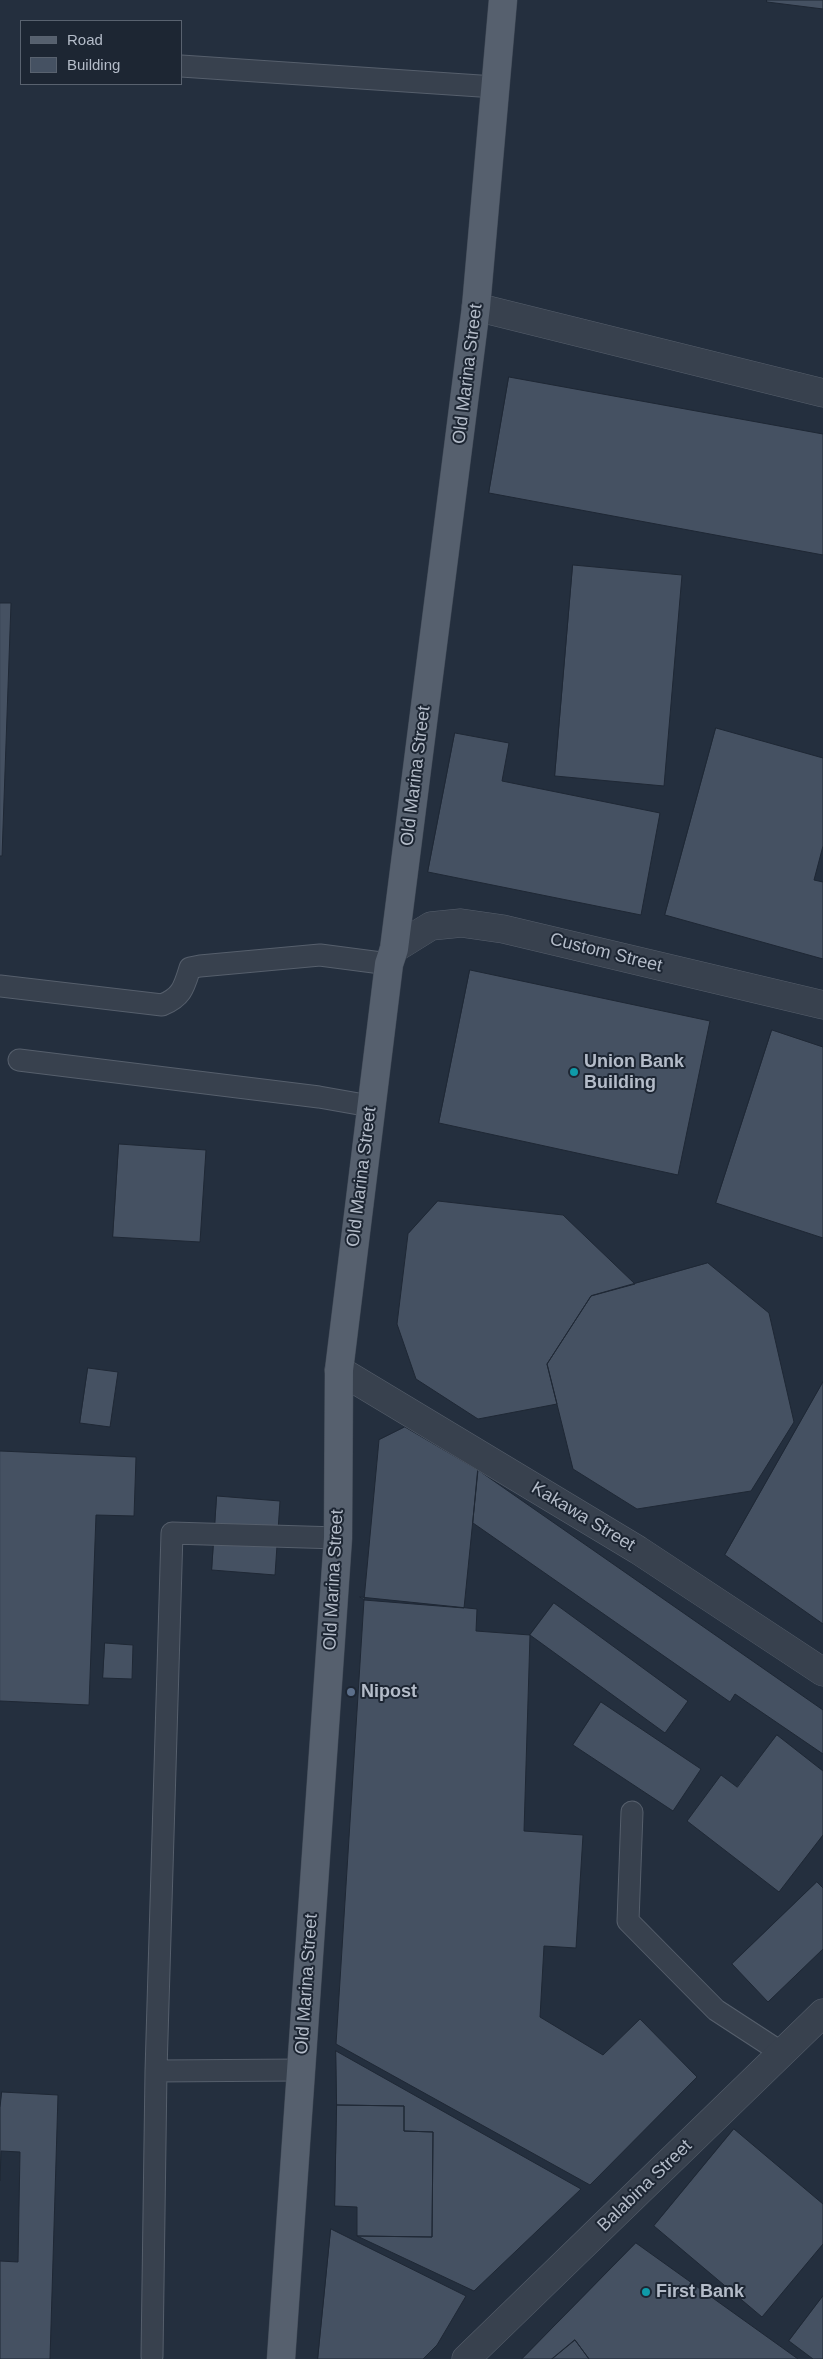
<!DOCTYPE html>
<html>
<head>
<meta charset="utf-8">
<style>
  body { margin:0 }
  #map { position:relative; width:823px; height:2359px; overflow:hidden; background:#242f3e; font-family:Helvetica,sans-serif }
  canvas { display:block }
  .legend { position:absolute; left:20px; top:20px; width:162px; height:65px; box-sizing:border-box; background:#1d2633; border:1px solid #59626f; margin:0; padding:6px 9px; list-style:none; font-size:15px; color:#b4bcc9 }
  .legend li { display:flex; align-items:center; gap:10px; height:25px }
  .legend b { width:25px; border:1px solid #59626f }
</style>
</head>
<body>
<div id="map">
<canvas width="823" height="2359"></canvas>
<ul class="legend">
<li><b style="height:6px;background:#56606e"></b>Road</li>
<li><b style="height:14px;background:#455162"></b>Building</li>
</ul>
</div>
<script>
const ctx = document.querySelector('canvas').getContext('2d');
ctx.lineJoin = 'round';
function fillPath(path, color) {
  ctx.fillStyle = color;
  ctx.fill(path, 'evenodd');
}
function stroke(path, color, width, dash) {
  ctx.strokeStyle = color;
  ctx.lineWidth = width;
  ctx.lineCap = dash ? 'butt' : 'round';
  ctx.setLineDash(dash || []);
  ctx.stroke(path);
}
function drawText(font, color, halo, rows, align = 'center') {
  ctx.font = font + ' Helvetica,sans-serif';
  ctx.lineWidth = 4;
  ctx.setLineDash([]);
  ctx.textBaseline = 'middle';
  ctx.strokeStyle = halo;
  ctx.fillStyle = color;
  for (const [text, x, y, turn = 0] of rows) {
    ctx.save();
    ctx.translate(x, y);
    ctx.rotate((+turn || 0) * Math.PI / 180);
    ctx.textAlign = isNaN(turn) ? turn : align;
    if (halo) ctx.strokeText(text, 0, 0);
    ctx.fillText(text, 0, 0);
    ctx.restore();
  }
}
const building = new Path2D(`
  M767 0H823V9L767 2Z
  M509 377 823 434V555L489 493Z
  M573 565 682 575 664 786 555 776Z
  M0 603H11L2 856H0Z
  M716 728 823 758V846L814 880 823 882V959L665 915Z
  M455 733 509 743 502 781 660 813 641 915 428 872Z
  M470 970 710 1021 678 1175 439 1123Z
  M772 1030 823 1047V1238L716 1203Z
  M119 1144 206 1150 200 1242 113 1237Z
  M438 1201 563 1215 635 1284 591 1296 547 1364 557 1404 478 1419 416 1379 397 1324 408 1234Z
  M708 1263 769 1313 794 1422 751 1491 637 1509 573 1469 547 1364 591 1296Z
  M88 1368 118 1372 110 1427 80 1423Z
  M823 1382V1624L725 1555Z
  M405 1427 478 1470 464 1608 364 1600 379 1440Z
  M0 1451 136 1457 134 1516 96 1515 89 1705 0 1701Z
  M478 1470 823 1710V1754L735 1694 730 1702 473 1523Z
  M217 1496 280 1501 275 1575 212 1570Z
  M360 1597 477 1609 476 1631 530 1635 524 1831 583 1835 576 1948 544 1946 540 2017 603 2055 640 2019 697 2077 590 2185 336 2044 364 1600Z
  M554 1603 688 1701 665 1733 530 1635Z
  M105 1643 133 1645 132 1679 103 1678Z
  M601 1702 701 1769 673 1811 573 1745Z
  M777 1735 823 1771V1835L779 1892 687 1821 721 1775 737 1787Z
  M817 1882 823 1888V1949L768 2002 732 1964Z
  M336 2051 581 2189 474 2291 357 2236 432 2237 433 2132 404 2131V2106L337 2105Z
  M2 2092 58 2095 50 2359H0V2261L18 2262 20 2152 1 2151 0 2181V2108Z
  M337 2105 404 2106V2131L433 2132 432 2237 357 2236V2207L335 2206Z
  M734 2129 823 2204V2244L762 2317 654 2226Z
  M331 2229 466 2296 437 2345 423 2359H318Z
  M636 2243 798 2359H589L575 2340 552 2359H522Z
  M823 2296V2359H813L789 2341Z
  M575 2340 589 2359H552Z`);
const service = new Path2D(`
  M181 66 495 87
  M0 986 162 1005C182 997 184 987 190 968L200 966 320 955 389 964
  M19 1060 319 1097 370 1106
  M632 1812 628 1921 716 2010 782 2053
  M301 2070 156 2071 172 1533 338 1538
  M152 2356 156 2071`);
const minor = new Path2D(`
  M476 307 823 393
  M394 949 431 926 461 923 503 929 823 1005
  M339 1370 638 1550 823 1672
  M466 2359 823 2013`);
const primary = new Path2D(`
  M281 2359 338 1538 339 1370 389 964 394 949 476 307 503 0`);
const markers = [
  [574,1072,5,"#0f9aa8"],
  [351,1692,5,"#5c6f8a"],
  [646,2292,5,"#0f9aa8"]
];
const streetNames = [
  ["Old Marina Street",468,374,-83],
  ["Old Marina Street",416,776,-83],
  ["Custom Street",606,953,14],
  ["Old Marina Street",362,1177,-83],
  ["Kakawa Street",583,1517,31],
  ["Old Marina Street",334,1580,-87],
  ["Old Marina Street",307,1984,-86],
  ["Balabina Street",645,2186,-44]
];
const poiNames = [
  ["Union Bank",584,1062],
  ["Building",584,1083],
  ["Nipost",361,1692],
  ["First Bank",656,2292]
];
fillPath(building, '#455162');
stroke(building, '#1f2835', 1);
stroke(service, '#565f6c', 23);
stroke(minor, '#565f6c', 29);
stroke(primary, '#414a57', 29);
stroke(service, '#38414e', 21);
stroke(minor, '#38414e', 28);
stroke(primary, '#56606e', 28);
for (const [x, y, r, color] of markers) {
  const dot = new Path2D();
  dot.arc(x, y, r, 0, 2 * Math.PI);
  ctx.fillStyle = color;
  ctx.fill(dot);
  stroke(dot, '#1d2633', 2);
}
drawText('18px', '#b4bcc9', '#1d2633', streetNames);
drawText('bold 18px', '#b4bcc9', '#1d2633', poiNames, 'left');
</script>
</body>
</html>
